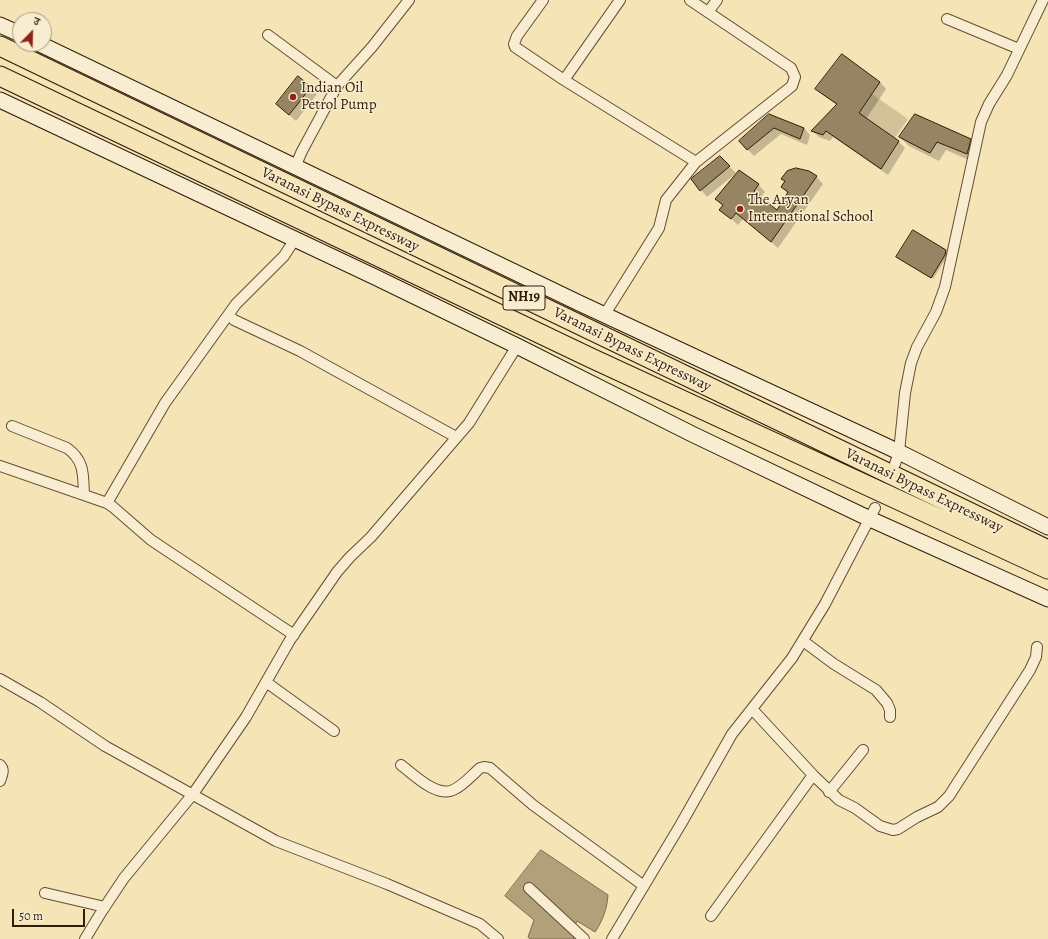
<!DOCTYPE html>
<html>
<head>
<meta charset="utf-8">
<style>
  body { margin:0 }
  #map { position:relative; width:1048px; height:939px; overflow:hidden; background:#f4e4b6; font-family:Alegreya,"Noto Serif Devanagari",serif }
  canvas { display:block }
  .north { position:absolute; left:12px; top:12px; width:40px; height:40px; box-sizing:border-box; background:#f8edd0; border:1px solid #a89980; border-radius:50%; rotate:23deg; font-size:11px; font-weight:700; line-height:16px; text-align:center; color:#311c09 }
  .north::after { content:''; display:block; margin:auto; width:14px; height:18px; background:#8f2418; clip-path:polygon(50% 0,100% 100%,50% 72%,0 100%) }
  .scale { position:absolute; left:12px; top:909px; width:73px; height:18px; box-sizing:border-box; border:2px solid #311c09; border-top:0; padding-left:5px; font-size:12px; line-height:14px; white-space:nowrap; color:#311c09; -webkit-text-stroke:3px #f8edd0; paint-order:stroke }
</style>
</head>
<body>
<div id="map">
<canvas width="1048" height="939"></canvas>
<div class="north">उ</div>
<div class="scale">50 m</div>
</div>
<script>
const ctx = document.querySelector('canvas').getContext('2d');
ctx.lineJoin = 'round';
function fillPath(path, color) {
  ctx.fillStyle = color;
  ctx.fill(path, 'evenodd');
}
function stroke(path, color, width, dash) {
  ctx.strokeStyle = color;
  ctx.lineWidth = width;
  ctx.lineCap = dash ? 'butt' : 'round';
  ctx.setLineDash(dash || []);
  ctx.stroke(path);
}
function drawText(font, color, halo, rows, align = 'center') {
  ctx.font = font + ' Alegreya,serif';
  ctx.lineWidth = 3;
  ctx.setLineDash([]);
  ctx.textBaseline = 'middle';
  ctx.strokeStyle = halo;
  ctx.fillStyle = color;
  for (const [text, x, y, turn = 0] of rows) {
    ctx.save();
    ctx.translate(x, y);
    ctx.rotate((+turn || 0) * Math.PI / 180);
    ctx.textAlign = isNaN(turn) ? turn : align;
    if (halo) ctx.strokeText(text, 0, 0);
    ctx.fillText(text, 0, 0);
    ctx.restore();
  }
}
const green = new Path2D(`
  M872 94 908 119 895 138 859 113Z`);
const water = new Path2D(`
  M541 850 608 895C607 909 603 920 595 932L577 921 572 932 574 939H530L528 937 534 920 505 896Z`);
const shadow = new Path2D(`
  M880 82 886 89 866 119 899 142 905 148 888 175 833 137 830 141 819 137 813 131 838 106 823 95 816 89Z
  M310 88 317 94 296 121 277 104Z
  M769 115 804 128 810 135 807 145 781 134 754 156 747 149Z
  M900 137 970 140 979 149 976 163 946 150 939 161 909 146Z
  M720 158 736 173 707 197 692 179Z
  M803 170 813 173 823 184 778 248 743 219 738 225 721 210 723 206 716 199 739 171 759 185 765 192 760 198 777 211 788 194 782 187 785 182 782 179Z
  M946 251 948 253 947 257 933 279 899 259Z`);
const building = new Path2D(`
  M842 54 880 82 859 113 899 141 881 169 826 131 823 135 811 131 837 104 815 89Z
  M298 76 311 87 289 115 276 104Z
  M769 114 804 128 800 139 774 128 747 150 739 141Z
  M915 114 971 139 967 154 937 142 930 153 899 137Z
  M720 156 730 166 700 191 691 179Z
  M796 168 809 171 817 176 771 242 736 213 731 219 719 210 723 205 715 199 739 170 759 184 754 191 777 210 788 192 781 187 785 181 781 179 787 171Z
  M913 230 946 250 945 255 931 278 896 257Z`);
const street = new Path2D(`
  M543 0 517 36 514 44 515 47 564 80 696 162 666 200 659 228 605 314
  M690 0 791 68 795 77 792 86 696 162
  M708 12 717 0
  M947 19 1019 49
  M268 35 337 86
  M564 80 620 0
  M295 167 302 151 337 86 372 47 409 0
  M228 315 234 320 300 351 456 437
  M12 426 67 448C85 461 83 475 84 495
  M895 464 899 452 905 393 911 363 917 347 936 312 945 287 981 122 989 104 1007 75 1043 0
  M0 466 107 503 113 507 151 540 294 635
  M107 503 165 403 236 304 284 256 295 239
  M803 641 834 664 876 690 887 703 890 710V717
  M0 679 40 702 105 746 276 841 387 884 480 924 498 939
  M266 682 334 731
  M0 765C5 770 2 775 0 781
  M401 765C413 774 437 798 453 790 463 786 472 775 480 768L484 767 490 768 533 805 644 886
  M813 775 839 800 855 808 880 826 893 830 898 829 917 817 938 807 949 796 1030 670 1036 657 1037 647
  M829 792 863 750
  M529 888 584 939
  M45 893 105 907
  M711 916 813 775 752 709
  M85 939 102 911 124 878 193 794 246 717 290 640 337 572 350 557 371 537 469 423 517 346
  M612 939 681 824 732 734 792 658 825 604 875 508`);
const secondary = new Path2D(`
  M0 25 20 34
  M40 44 579 303 899 452 1048 527
  M0 100 375 277 517 346 694 435 870 519 1048 599`);
const highway = new Path2D(`
  M0 46 1048 550
  M0 76 591 358 1048 569`);
const markers = [
  [293,97,4,"#8f2418"],
  [740,209,4,"#8f2418"]
];
const shields = [
  [524,298,42]
];
const shieldNames = [
  ["NH19",524,298]
];
const poiNames = [
  ["Indian Oil",301,88],
  ["Petrol Pump",301,105],
  ["The Aryan",748,200],
  ["International School",748,217]
];
const streetNames = [
  ["Varanasi Bypass Expressway",340,210,26],
  ["Varanasi Bypass Expressway",632,350,26],
  ["Varanasi Bypass Expressway",924,491,26]
];
fillPath(green, '#d3c299');
fillPath(water, '#b2a07b');
stroke(water, '#7e6b4d', 1);
fillPath(shadow, '#0003');
fillPath(building, '#968463');
stroke(building, '#311c09', 1);
stroke(street, '#624e34', 12);
stroke(secondary, '#311c09', 17);
stroke(highway, '#311c09', 21);
stroke(street, '#f8edd0', 10);
stroke(secondary, '#f8edd0', 15);
stroke(highway, '#f4e4b6', 19);
for (const [x, y, r, color] of markers) {
  const dot = new Path2D();
  dot.arc(x, y, r, 0, 2 * Math.PI);
  ctx.fillStyle = color;
  ctx.fill(dot);
  stroke(dot, '#f8edd0', 1.5);
}
for (const [x, y, w] of shields) {
  const box = new Path2D();
  box.roundRect(x - w / 2, y - 12, w, 24, 3);
  ctx.fillStyle = '#f8edd0';
  ctx.fill(box);
  stroke(box, '#311c09', 1);
}
drawText('bold 14px', '#311c09', null, shieldNames);
drawText('15px', '#311c09', '#f8edd0', poiNames, 'left');
drawText('15px', '#311c09', '#f8edd0', streetNames);
</script>
</body>
</html>
